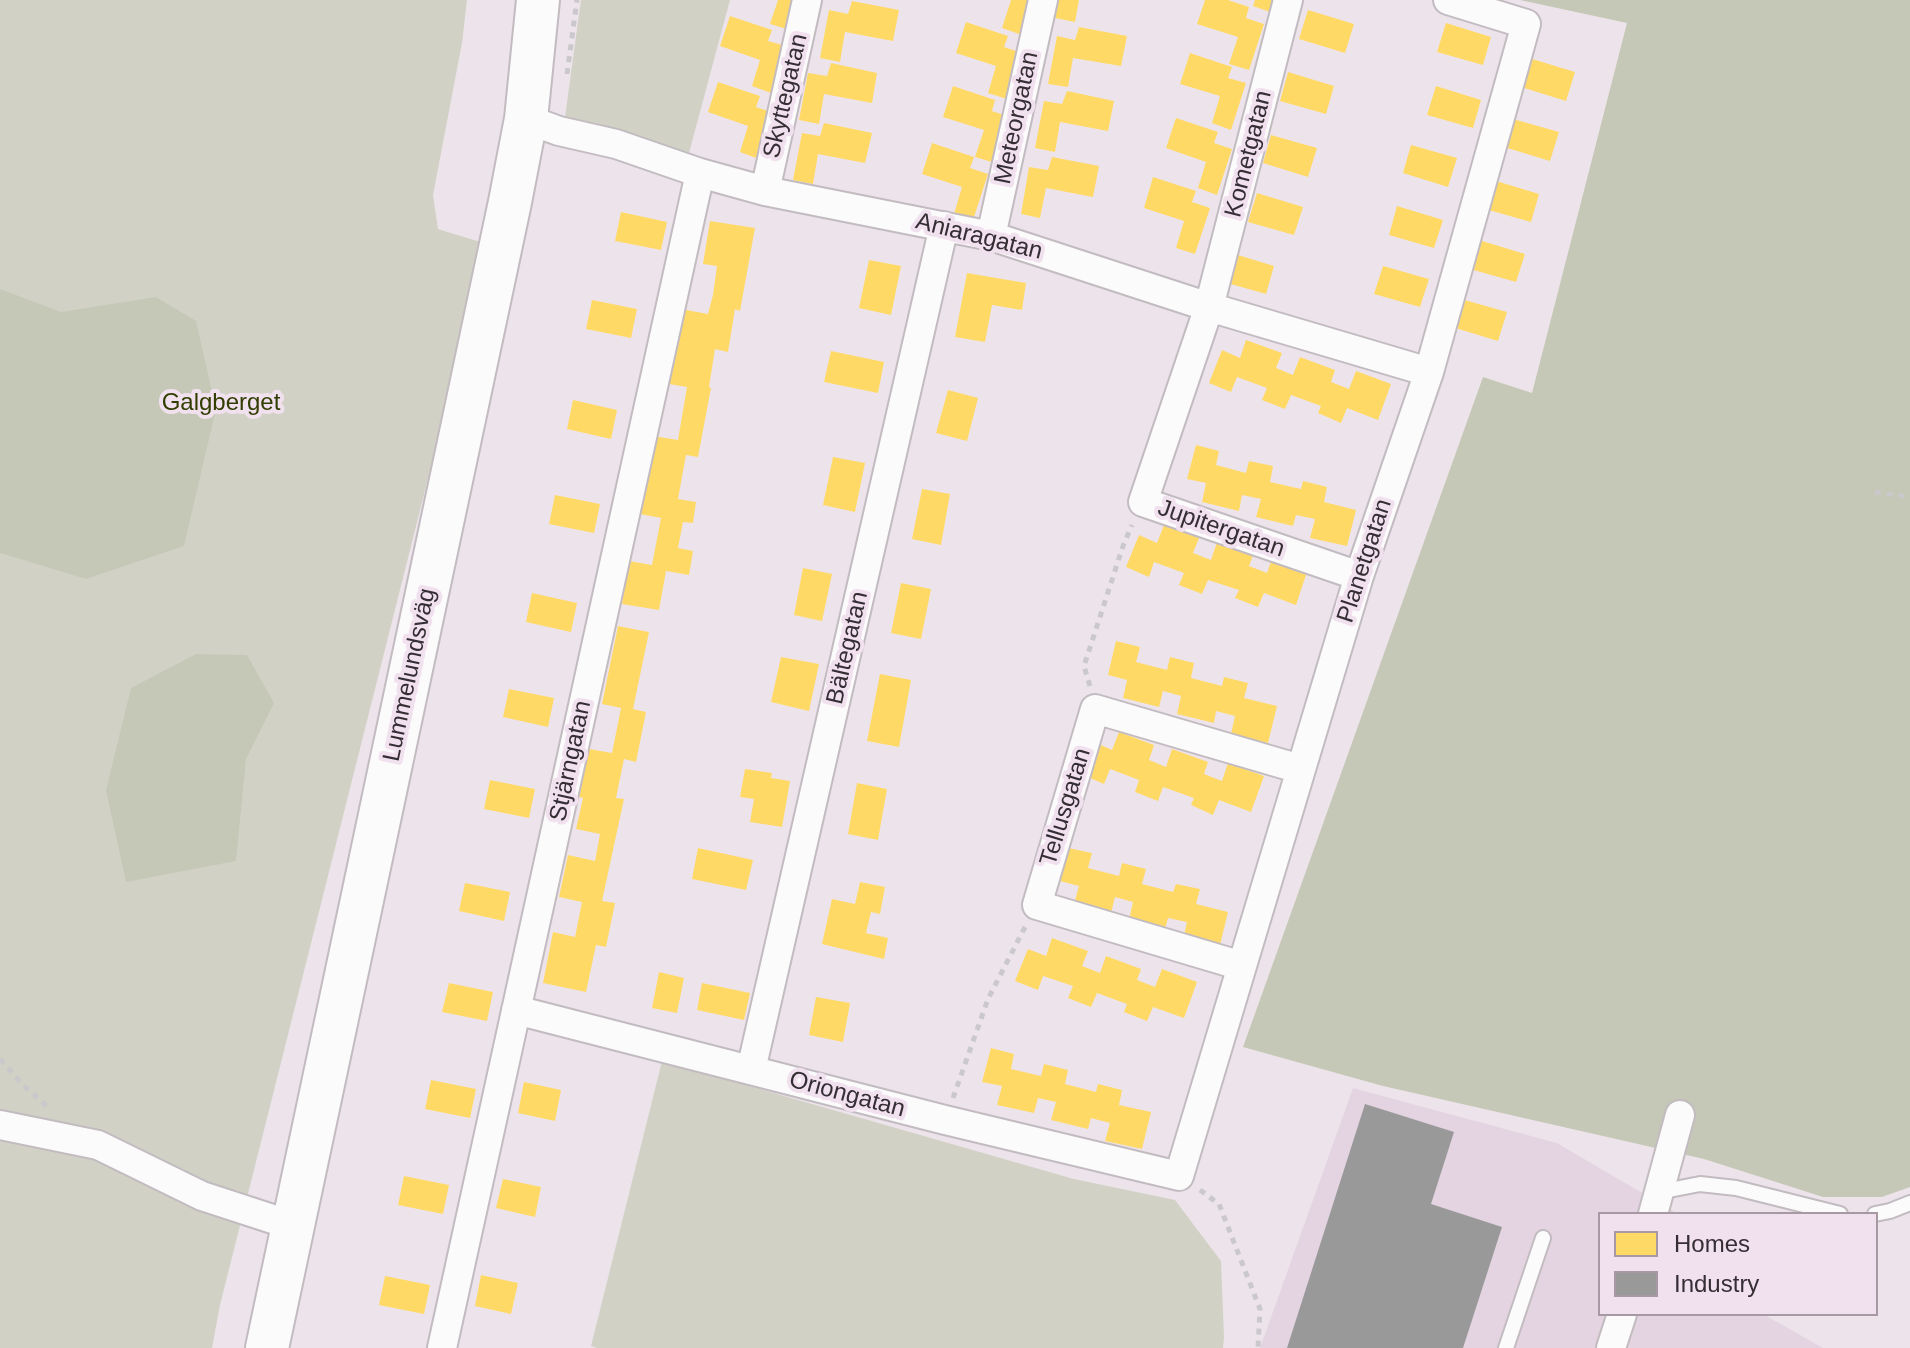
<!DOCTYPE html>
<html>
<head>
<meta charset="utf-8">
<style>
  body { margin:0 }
  #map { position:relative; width:1910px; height:1348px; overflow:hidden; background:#ede4eb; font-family:Helvetica,sans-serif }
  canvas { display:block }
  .legend { position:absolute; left:1598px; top:1212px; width:280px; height:104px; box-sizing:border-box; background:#f1e0ee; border:2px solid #a699a4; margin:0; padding:10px 14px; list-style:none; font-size:24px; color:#352e34 }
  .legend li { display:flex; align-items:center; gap:16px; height:40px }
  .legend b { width:40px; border:2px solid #a699a4 }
</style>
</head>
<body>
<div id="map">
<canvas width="1910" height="1348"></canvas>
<ul class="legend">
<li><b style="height:22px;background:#ffd966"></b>Homes</li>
<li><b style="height:22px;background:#999"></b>Industry</li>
</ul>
</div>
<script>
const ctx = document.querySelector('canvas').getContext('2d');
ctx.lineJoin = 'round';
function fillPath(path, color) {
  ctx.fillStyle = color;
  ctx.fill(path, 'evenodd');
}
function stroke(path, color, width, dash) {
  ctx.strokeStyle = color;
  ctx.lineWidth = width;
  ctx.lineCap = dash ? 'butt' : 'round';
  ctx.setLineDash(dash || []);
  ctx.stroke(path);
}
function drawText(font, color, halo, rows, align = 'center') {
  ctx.font = font + ' Helvetica,sans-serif';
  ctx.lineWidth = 8;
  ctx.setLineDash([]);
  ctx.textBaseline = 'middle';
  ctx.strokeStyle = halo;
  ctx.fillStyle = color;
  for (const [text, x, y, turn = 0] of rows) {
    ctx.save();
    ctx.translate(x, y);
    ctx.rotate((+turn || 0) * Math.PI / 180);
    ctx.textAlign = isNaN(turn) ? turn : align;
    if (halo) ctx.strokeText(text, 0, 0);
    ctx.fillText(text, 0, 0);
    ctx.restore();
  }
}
const built = new Path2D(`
  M1353 1088 1557 1143 1678 1214H1600V1314H1763L1823 1348H1260Z`);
const green = new Path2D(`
  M0 0H467L462 43 433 195 438 229 487 244 220 1305 212 1348H0Z
  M581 0H730L689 153 565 117Z
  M662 1061 1074 1179 1175 1200 1221 1261 1224 1337 1223 1348H597L591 1346Z`);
const forest = new Path2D(`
  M1520 0H1910V1187L1882 1197H1823L1704 1159 1383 1086 1243 1047 1483 377 1532 393 1627 23Z
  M0 289 61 312 156 297 196 321 216 409 184 546 86 579 0 553Z
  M196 654 247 655 274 703 246 759 236 861 126 882 106 790 131 688Z`);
const homes = new Path2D(`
  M778 0H800L790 30 770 24Z
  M1011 0H1033L1022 35 1002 28Z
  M1059 0H1079L1075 22 1055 18Z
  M1205 0H1228L1249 7 1246 18 1264 24 1249 70 1229 64 1238 37 1197 24Z
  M1255 0H1277L1273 13 1253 6Z
  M852 1 899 10 893 41 845 32 840 62 820 58 829 10 848 14Z
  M1308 10 1354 24 1345 53 1299 39Z
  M730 16 772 30 768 41 786 46 771 93 752 86 760 60 720 46Z
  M966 22 1008 36 1004 47 1022 53 1007 99 988 93 996 66 956 53Z
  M1446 23 1491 37 1483 65 1437 52Z
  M1079 27 1127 36 1121 66 1073 58 1068 87 1048 84 1057 36 1075 40Z
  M1190 53 1232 67 1228 78 1246 83 1231 130 1212 123 1220 96 1180 84Z
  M1529 58 1575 72 1566 101 1521 87Z
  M831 63 877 73 872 103 824 94 819 124 799 120 808 73 827 76Z
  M1288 72 1334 86 1326 114 1280 101Z
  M718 82 760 96 756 107 774 113 759 159 740 152 748 126 708 112Z
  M953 86 995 100 992 111 1010 117 995 163 975 157 984 130 943 117Z
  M1436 86 1481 100 1473 128 1427 115Z
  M1067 91 1114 101 1108 131 1060 122 1055 152 1035 148 1044 101 1062 104Z
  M1176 118 1218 132 1214 143 1232 149 1217 195 1198 188 1206 162 1166 148Z
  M1513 119 1559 132 1550 161 1504 147Z
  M824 123 872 133 865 163 818 154 813 184 793 180 802 133 820 136Z
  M1271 135 1317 148 1308 177 1263 163Z
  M932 143 974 157 970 168 988 174 973 220 954 214 962 187 922 174Z
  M1411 145 1457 158 1448 187 1403 173Z
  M1052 157 1099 166 1093 197 1046 188 1040 218 1021 214 1029 167 1048 170Z
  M1153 177 1196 191 1192 202 1210 208 1195 254 1176 248 1184 221 1144 208Z
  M1493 180 1539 194 1531 222 1485 209Z
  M1257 193 1303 207 1294 235 1248 222Z
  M1397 206 1443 220 1434 248 1389 235Z
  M621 212 667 222 661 250 615 241Z
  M710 221 755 228 740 311 735 309 728 352 715 349 709 387 711 388 698 457 686 455 678 499 696 502 693 523 683 522 678 548 693 551 689 575 666 571 659 610 622 604 629 561 652 565 661 518 640 514 653 436 678 440 687 387 669 384 681 309 708 314 713 295 717 266 703 264Z
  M1479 240 1525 254 1516 282 1470 269Z
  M1228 252 1274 266 1266 294 1220 281Z
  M869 260 901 266 891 315 859 308Z
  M1383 266 1429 279 1420 307 1374 294Z
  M967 273 1026 283 1022 310 992 305 985 342 955 337Z
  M1461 299 1507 312 1498 341 1452 327Z
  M592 300 637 309 631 338 586 329Z
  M1246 340 1282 353 1276 368 1293 375 1300 357 1335 370 1331 382 1349 389 1356 371 1391 384 1378 420 1347 408 1341 423 1318 413 1321 406 1291 395 1285 409 1262 400 1267 388 1237 377 1231 392 1209 383 1222 350 1240 358Z
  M831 351 884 362 878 393 824 382Z
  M948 390 978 398 967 441 936 433Z
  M573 400 617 410 611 439 567 429Z
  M1196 445 1219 451 1216 465 1246 473 1249 461 1273 466 1270 482 1301 489 1303 481 1327 487 1324 502 1356 510 1347 546 1310 538 1315 519 1296 515 1293 526 1256 517 1261 499 1242 495 1239 511 1202 502 1206 483 1187 479Z
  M833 457 865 463 855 512 823 505Z
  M922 489 950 494 941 545 912 539Z
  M555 495 600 504 594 533 549 524Z
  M1164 525 1199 538 1193 553 1211 560 1217 542 1253 555 1249 566 1267 573 1273 556 1308 569 1296 605 1264 593 1258 607 1235 598 1239 590 1208 580 1202 594 1179 585 1184 573 1154 562 1149 577 1126 567 1139 535 1157 543Z
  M803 568 832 574 822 621 794 615Z
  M901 583 931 589 921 639 891 633Z
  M532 593 577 603 571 632 526 622Z
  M618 626 649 632 633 709 646 712 636 762 624 759 616 798 624 799 602 901 615 903 606 947 596 945 586 992 543 983 553 932 575 937 582 902 559 897 568 855 595 861 600 834 576 829 583 798 579 797 589 749 612 753 621 708 602 704Z
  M1116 641 1140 647 1136 662 1167 670 1170 657 1194 663 1191 678 1222 686 1224 677 1248 683 1244 698 1277 706 1268 743 1231 734 1235 716 1216 711 1214 723 1177 714 1181 696 1163 691 1159 707 1123 698 1127 680 1108 675Z
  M781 657 819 664 809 711 771 702Z
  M880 674 911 680 899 747 867 741Z
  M509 689 554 698 548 727 503 717Z
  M1119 732 1154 745 1149 760 1166 767 1172 749 1208 762 1204 774 1222 781 1228 763 1264 776 1251 812 1219 800 1213 815 1191 805 1194 798 1163 787 1158 801 1135 792 1139 780 1110 769 1104 784 1081 774 1094 742 1112 750Z
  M745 769 772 773 771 778 790 781 782 827 750 822 754 799 740 797Z
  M490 780 535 789 529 818 484 809Z
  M857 783 887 789 878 840 848 834Z
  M698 848 753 860 746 890 692 879Z
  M1068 848 1092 853 1088 868 1119 876 1122 863 1146 869 1142 884 1173 892 1176 884 1200 889 1196 904 1228 912 1219 949 1183 940 1187 922 1168 918 1165 929 1129 920 1133 902 1115 897 1111 913 1074 904 1079 886 1060 881Z
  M860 882 885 887 880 914 871 912 866 933 888 938 884 959 822 944 832 899 855 904Z
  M465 883 510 892 504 921 459 911Z
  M1052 938 1088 951 1082 966 1100 973 1106 956 1141 969 1137 980 1155 987 1162 969 1197 982 1184 1018 1153 1007 1147 1021 1124 1012 1127 1004 1097 993 1091 1007 1068 998 1073 986 1043 976 1038 990 1015 981 1028 949 1046 956Z
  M659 972 684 978 677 1013 652 1008Z
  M449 983 493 992 487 1021 442 1012Z
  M702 983 750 993 744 1020 697 1010Z
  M816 997 850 1003 843 1042 809 1035Z
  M991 1048 1014 1054 1011 1069 1041 1076 1044 1064 1068 1070 1065 1084 1096 1092 1098 1084 1122 1090 1119 1105 1151 1112 1142 1149 1105 1141 1110 1123 1091 1118 1088 1129 1051 1120 1056 1102 1038 1098 1034 1113 997 1105 1002 1086 982 1082Z
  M431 1080 476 1089 470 1118 425 1109Z
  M524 1082 561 1090 555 1121 518 1113Z
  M404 1176 449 1185 443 1214 398 1205Z
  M503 1179 541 1187 535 1217 496 1208Z
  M481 1275 518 1283 511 1314 475 1306Z
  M385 1276 430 1285 424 1314 379 1305Z`);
const industry = new Path2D(`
  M1365 1104 1454 1132 1431 1204 1502 1227 1463 1348H1287Z`);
const path = new Path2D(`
  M567 74 577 0
  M1875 492 1910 497
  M1090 686 1084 666 1123 546 1132 525
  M0 1059 23 1085 47 1106
  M953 1098 988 999 1025 927
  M1200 1190 1219 1204 1260 1309 1258 1348`);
const service = new Path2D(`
  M1659 1192 1700 1184 1736 1188 1840 1214
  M1875 1214 1890 1211 1910 1203
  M1506 1348 1543 1238`);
const minor = new Path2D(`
  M1288 0 1209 307 1143 502 1359 576
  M526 119 559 131 616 144 700 173 765 191 991 236 1209 307 1429 372
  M765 191 807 0
  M991 236 1043 0
  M1242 966 1037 905 1095 709 1300 769
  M516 1010 945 1120 1179 1176 1359 576 1429 372 1526 24 1448 0
  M751 1070 944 226
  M0 1125 98 1145 202 1196 294 1226
  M1653 1214 1680 1115
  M442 1348 700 173
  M1611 1348 1622 1314`);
const secondary = new Path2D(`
  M267 1348 510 202 526 119 538 0`);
const streetNames = [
  ["Skyttegatan",786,96,-77],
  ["Meteorgatan",1017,118,-78],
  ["Kometgatan",1249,154,-76],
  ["Aniaragatan",979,237,14],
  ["Jupitergatan",1221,529,19],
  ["Planetgatan",1365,561,-72],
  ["Bältegatan",848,648,-77],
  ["Lummelundsväg",410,675,-78],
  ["Stjärngatan",571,761,-78],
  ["Tellusgatan",1066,807,-73],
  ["Oriongatan",847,1095,15]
];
const parkNames = [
  ["Galgberget",221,403]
];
fillPath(built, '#e4d4e1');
fillPath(green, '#d1d2c5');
fillPath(forest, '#c6c8b7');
fillPath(homes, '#ffd966');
fillPath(industry, '#999');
stroke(service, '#c2bbc0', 18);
stroke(minor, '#c2bbc0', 32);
stroke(secondary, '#c2bbc0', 46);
stroke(path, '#cac8ca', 5, [6, 6]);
stroke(service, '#fcfbfc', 14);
stroke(minor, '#fcfbfc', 28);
stroke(secondary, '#fcfbfc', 42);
drawText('24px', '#352e34', '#f1e0ee', streetNames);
drawText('24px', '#313d01', '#f1e0ee', parkNames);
</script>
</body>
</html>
